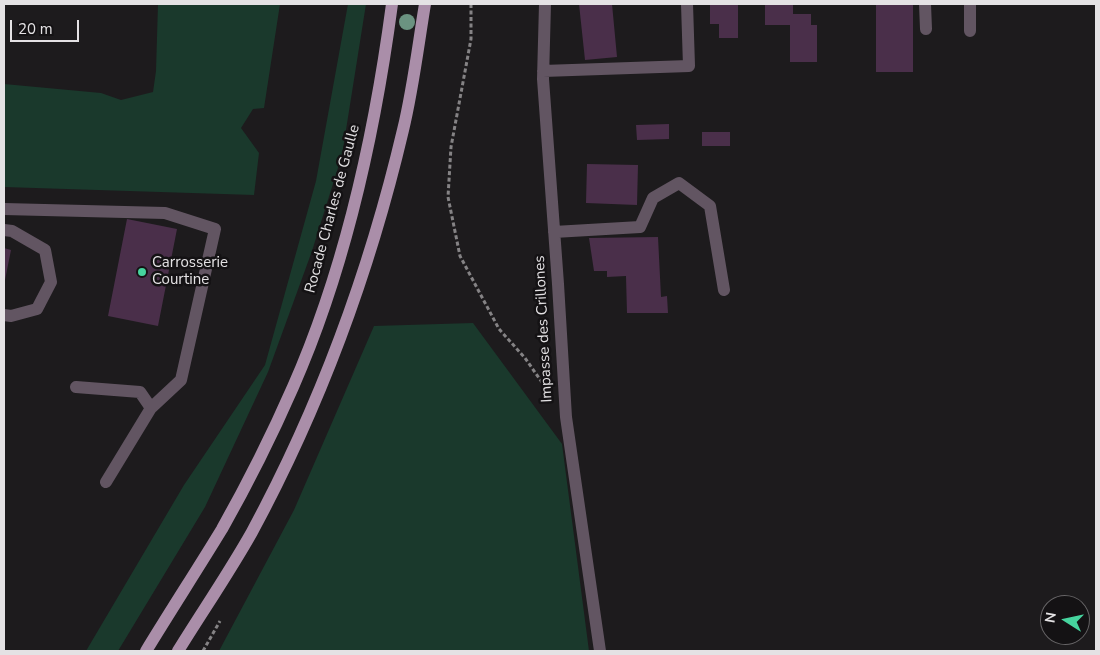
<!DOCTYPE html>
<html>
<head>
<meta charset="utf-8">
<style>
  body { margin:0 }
  #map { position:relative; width:1100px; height:655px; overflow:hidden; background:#1d1b1d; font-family:"Nunito Sans",sans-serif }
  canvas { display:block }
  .frame { position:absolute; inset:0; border:5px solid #e4e2e4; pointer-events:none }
  .north { position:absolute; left:1040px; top:595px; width:50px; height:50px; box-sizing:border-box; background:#141214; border:1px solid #676567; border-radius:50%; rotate:280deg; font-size:14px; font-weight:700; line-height:20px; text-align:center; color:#e4e2e4 }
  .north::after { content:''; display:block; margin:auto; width:18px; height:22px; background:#46d49e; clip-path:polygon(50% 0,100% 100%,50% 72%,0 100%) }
  .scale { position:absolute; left:10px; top:20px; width:69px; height:22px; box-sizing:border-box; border:2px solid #e4e2e4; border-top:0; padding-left:6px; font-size:15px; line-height:18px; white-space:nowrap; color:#e4e2e4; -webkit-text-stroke:4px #141214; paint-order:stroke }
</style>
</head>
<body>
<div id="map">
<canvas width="1100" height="655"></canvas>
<div class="frame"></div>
<div class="north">N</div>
<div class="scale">20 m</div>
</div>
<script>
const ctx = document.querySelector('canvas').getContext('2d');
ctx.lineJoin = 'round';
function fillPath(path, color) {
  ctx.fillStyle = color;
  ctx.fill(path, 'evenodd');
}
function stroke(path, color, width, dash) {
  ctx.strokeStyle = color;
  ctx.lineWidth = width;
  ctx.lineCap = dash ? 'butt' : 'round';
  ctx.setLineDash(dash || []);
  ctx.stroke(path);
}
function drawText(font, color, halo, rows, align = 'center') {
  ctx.font = font + ' "Nunito Sans",sans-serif';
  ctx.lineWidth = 5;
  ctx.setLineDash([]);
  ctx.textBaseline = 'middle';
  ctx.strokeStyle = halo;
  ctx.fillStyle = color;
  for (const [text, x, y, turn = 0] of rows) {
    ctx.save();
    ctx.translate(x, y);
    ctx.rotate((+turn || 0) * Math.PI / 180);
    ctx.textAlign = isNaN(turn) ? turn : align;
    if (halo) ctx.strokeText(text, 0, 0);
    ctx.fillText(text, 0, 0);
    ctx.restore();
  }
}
const green = new Path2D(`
  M158 4H280L264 108 253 109 241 128 259 153 254 195 4 187V84L101 93 121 100 153 92 156 71Z
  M348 4H366L342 155 312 251 268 372 205 507 118 651H86L184 485 265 365 316 181Z
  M473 323 562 444 589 651H219L294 510 374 326Z`);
const building = new Path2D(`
  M579 4H612L617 57 585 60Z
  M710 4H738V38H719V24H710Z
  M765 4H793V14H811V25H817V62H790V25H765Z
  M876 4H913V72H876Z
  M669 124V139L637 140 636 125Z
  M702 132H730V146H702Z
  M587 164 638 165 637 205 586 203Z
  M127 219 177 229 158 326 108 316Z
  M658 237 661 297 667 296 668 313H627L626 276 607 277V271H594L589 238Z
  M4 248 11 250 5 280H4Z`);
const path = new Path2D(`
  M471 4V39L451 147 448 197 460 256 499 329 525 358 546 388
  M203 651 220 621`);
const minor = new Path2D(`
  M545 4 543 79 558 284 566 417 600 651
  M925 4 926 29
  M970 31V4
  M543 71 689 66 687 4
  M4 209 165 213 215 229 181 380 151 408 106 482
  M4 230 12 231 45 250 51 282 37 309 11 316 4 315
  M554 232 640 227 653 198 679 183 710 206 724 290
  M76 387 140 392 151 408`);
const major = new Path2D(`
  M146 651C171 610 197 570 222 529 248 483 272 435 293 387 345 269 375 132 392 4
  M178 651C202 612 229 573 252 532 320 406 370 270 403 130 413 89 418 46 425 4`);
const trees = [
  [407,22]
];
const markers = [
  [142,272,5,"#46d49e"]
];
const streetNames = [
  ["Rocade Charles de Gaulle",333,209,-75],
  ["Impasse des Crillones",544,329,-93]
];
const poiNames = [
  ["Carrosserie",152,263],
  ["Courtine",152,280]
];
fillPath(green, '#1a392c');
fillPath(building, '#4a2f4a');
stroke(path, '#858385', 3, [4, 2.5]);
stroke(minor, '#625562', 12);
stroke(major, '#aa8ea9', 12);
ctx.fillStyle = '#6b9381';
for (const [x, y] of trees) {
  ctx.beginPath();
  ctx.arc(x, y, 8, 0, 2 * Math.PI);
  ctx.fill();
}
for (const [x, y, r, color] of markers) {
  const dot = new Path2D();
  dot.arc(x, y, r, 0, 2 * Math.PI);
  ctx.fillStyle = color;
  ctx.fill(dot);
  stroke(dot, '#141214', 2);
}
drawText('15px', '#e4e2e4', '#141214', streetNames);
drawText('15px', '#e4e2e4', '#141214', poiNames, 'left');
</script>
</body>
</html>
